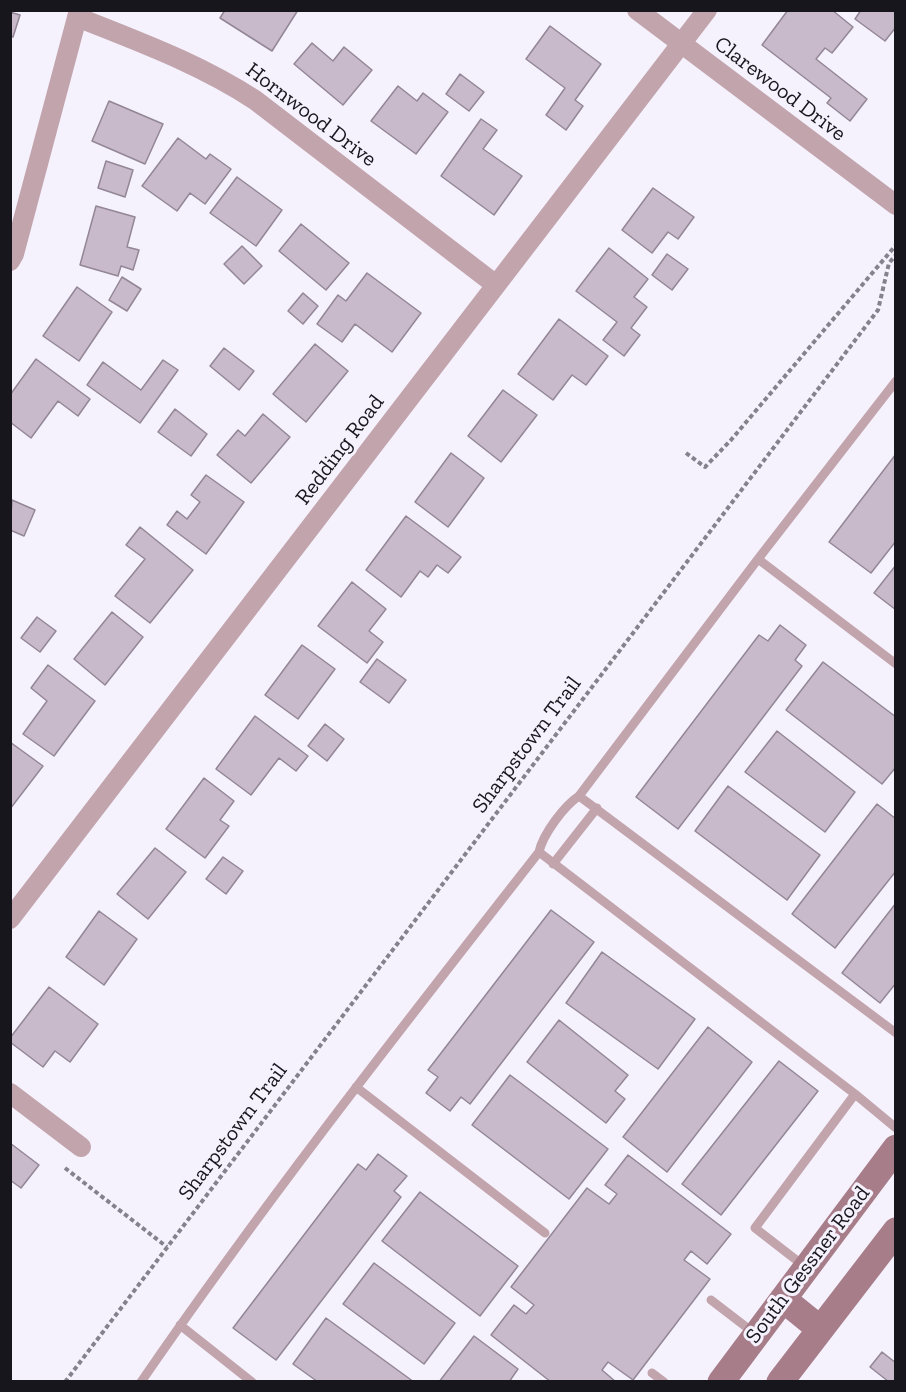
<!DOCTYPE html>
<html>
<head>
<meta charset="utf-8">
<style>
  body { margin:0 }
  #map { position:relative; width:906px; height:1392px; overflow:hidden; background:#f5f2fe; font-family:"Zilla Slab",serif }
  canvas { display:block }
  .frame { position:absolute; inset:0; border:12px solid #18161d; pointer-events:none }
</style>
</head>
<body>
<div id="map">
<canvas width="906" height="1392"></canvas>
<div class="frame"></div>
</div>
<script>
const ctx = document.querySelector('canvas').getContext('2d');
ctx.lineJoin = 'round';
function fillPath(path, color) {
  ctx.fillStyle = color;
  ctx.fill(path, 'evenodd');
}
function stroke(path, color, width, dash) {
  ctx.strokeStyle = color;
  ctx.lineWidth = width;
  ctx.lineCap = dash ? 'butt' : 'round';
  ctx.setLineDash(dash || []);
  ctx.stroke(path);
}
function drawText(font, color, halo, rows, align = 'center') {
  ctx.font = font + ' "Zilla Slab",serif';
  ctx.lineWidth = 6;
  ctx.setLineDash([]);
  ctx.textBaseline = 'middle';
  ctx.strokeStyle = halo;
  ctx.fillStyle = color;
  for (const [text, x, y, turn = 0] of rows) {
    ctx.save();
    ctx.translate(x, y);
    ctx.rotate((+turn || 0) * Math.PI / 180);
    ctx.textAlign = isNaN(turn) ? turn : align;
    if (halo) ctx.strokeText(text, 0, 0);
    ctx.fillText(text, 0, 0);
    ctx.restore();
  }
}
const building = new Path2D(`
  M225 10H298L272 51 220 18Z
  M788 10H832L853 27 832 53 825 48 816 59 867 99 850 121 827 103 831 98 762 45Z
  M861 10H896V27L885 41 855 19Z
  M10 12 20 15 13 37 10 36Z
  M550 26 601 64 575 100 583 106 566 130 546 115 565 88 526 59Z
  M312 43 333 61 344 47 372 70 343 105 294 64Z
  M460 74 484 92 469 111 446 94Z
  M398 86 417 101 423 93 448 112 416 154 371 121Z
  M109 101 163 124 145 164 92 141Z
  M481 119 497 130 483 149 522 176 494 215 441 176Z
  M178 138 206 159 210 154 231 169 205 204 190 193 177 211 142 186Z
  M106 161 133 170 125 197 98 188Z
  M237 177 282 210 256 246 210 213Z
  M653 188 694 217 678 239 668 232 652 253 622 230Z
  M96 206 135 217 127 247 139 250 133 270 121 266 118 276 80 265Z
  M301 224 349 263 326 290 279 251Z
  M242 246 262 266 244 284 224 264Z
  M609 248 648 279 634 297 647 307 631 328 640 335 624 356 603 340 617 322 576 291Z
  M667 254 688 269 672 290 652 275Z
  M367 273 421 313 392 352 355 324 342 342 317 324 338 295 346 301Z
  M122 277 141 289 127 311 109 300Z
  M77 287 112 312 79 361 43 336Z
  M303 293 318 306 303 324 288 311Z
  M559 319 608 356 586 385 572 375 553 400 518 374Z
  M315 344 348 371 306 422 273 394Z
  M224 348 254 371 239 390 210 366Z
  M36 359 90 399 78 416 58 401 31 438 10 422V395Z
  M163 360 178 370 140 423 87 385 103 362 141 390Z
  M503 390 537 415 501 462 468 436Z
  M175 409 207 434 191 456 158 432Z
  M263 414 290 437 251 483 217 455 238 430 245 436Z
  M451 453 484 478 448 527 415 502Z
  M896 454V541L871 573 829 542Z
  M206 475 244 502 206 554 167 525 177 511 187 519 200 502 191 495Z
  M12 500 35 510 24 536 10 530Z
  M406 516 461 557 448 573 437 565 428 577 420 571 401 597 366 570Z
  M140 527 193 570 150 623 115 596 145 559 126 545Z
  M896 565V610L874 593Z
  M352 582 386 609 369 631 383 642 367 663 318 626Z
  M112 612 143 637 105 685 74 659Z
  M37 617 56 631 40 652 21 638Z
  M780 625 806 645 795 660 802 666 678 829 636 797 759 635 768 641Z
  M302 645 335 669 298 719 265 695Z
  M377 659 406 680 389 703 360 682Z
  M823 662 896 717V767L882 784 786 710Z
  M48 665 95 701 54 756 23 734 47 701 31 688Z
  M255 716 308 756 296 771 279 758 251 795 216 769Z
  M325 724 344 739 327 761 308 746Z
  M777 731 855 792 825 832 745 772Z
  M10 742 43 766 10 809Z
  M204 778 234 801 220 820 229 826 205 858 166 829Z
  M728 786 820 855 787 900 695 831Z
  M877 804 896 819V871L835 948 792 914Z
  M155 848 186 872 148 919 117 894Z
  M223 857 243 871 226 894 206 879Z
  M896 903V983L880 1003 842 973Z
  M551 910 594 942 470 1104 461 1097 450 1111 426 1093 438 1077 428 1070Z
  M99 911 137 939 104 985 66 957Z
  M602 952 695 1019 658 1069 566 1003Z
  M49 987 98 1024 70 1062 55 1051 43 1067 10 1042V1038Z
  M559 1020 628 1075 615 1091 625 1099 606 1123 527 1062Z
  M708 1027 752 1062 667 1172 623 1137Z
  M779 1061 818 1091 721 1215 682 1184Z
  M510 1075 608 1149 569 1199 472 1125Z
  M10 1143 39 1165 21 1188 10 1180Z
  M378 1154 407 1176 394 1191 401 1197 276 1360 233 1328 358 1164 366 1170Z
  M628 1155 731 1234 707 1264 691 1251 684 1260 710 1279 633 1380 608 1362 602 1370 616 1382H551L491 1335 514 1305 526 1314 534 1305 511 1287 587 1188 609 1204 617 1194 605 1185Z
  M420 1192 518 1266 480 1316 382 1241Z
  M374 1263 455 1323 424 1364 343 1304Z
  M326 1318 414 1382H318L293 1364Z
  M474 1336 518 1369 509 1382H439Z
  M882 1352 896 1363V1382H889L870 1367Z`);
const path = new Path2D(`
  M686 453 705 467 731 440 896 245
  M65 1168 167 1247
  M65 1382 878 310 889 263 896 255`);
const service = new Path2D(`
  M896 381 758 559 579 796 896 1033
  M758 559 896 664
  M539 852C543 834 564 806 579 796
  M553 864 597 808
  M356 1087 545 1233
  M804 1266 755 1228 855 1094 896 1128
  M711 1300 754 1333
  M180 1325 252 1382
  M652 1373 664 1382
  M141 1382C266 1200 403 1026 539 852L855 1094`);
const minor = new Path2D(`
  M637 10 896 205
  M77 17C139 42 198 63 255 100L496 285
  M10 261 14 254 79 10
  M10 919 707 10
  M10 1093 81 1147`);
const secondary = new Path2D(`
  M783 1299 820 1329
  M721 1382 896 1148
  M780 1382 896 1231`);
const streetNames = [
  ["Clarewood Drive",780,89,37],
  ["Hornwood Drive",311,115,37],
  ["Redding Road",340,450,-53],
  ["Sharpstown Trail",527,745,-53],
  ["Sharpstown Trail",233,1132,-53],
  ["South Gessner Road",808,1265,-53]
];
fillPath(building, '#c8baca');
stroke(building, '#938695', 1.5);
stroke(path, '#84828b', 4, [4.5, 3]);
stroke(service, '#c2a4ac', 9);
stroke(minor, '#c2a4ac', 20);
stroke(secondary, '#a77d89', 27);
drawText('22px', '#18161d', '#f5f2fe', streetNames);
</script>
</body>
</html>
